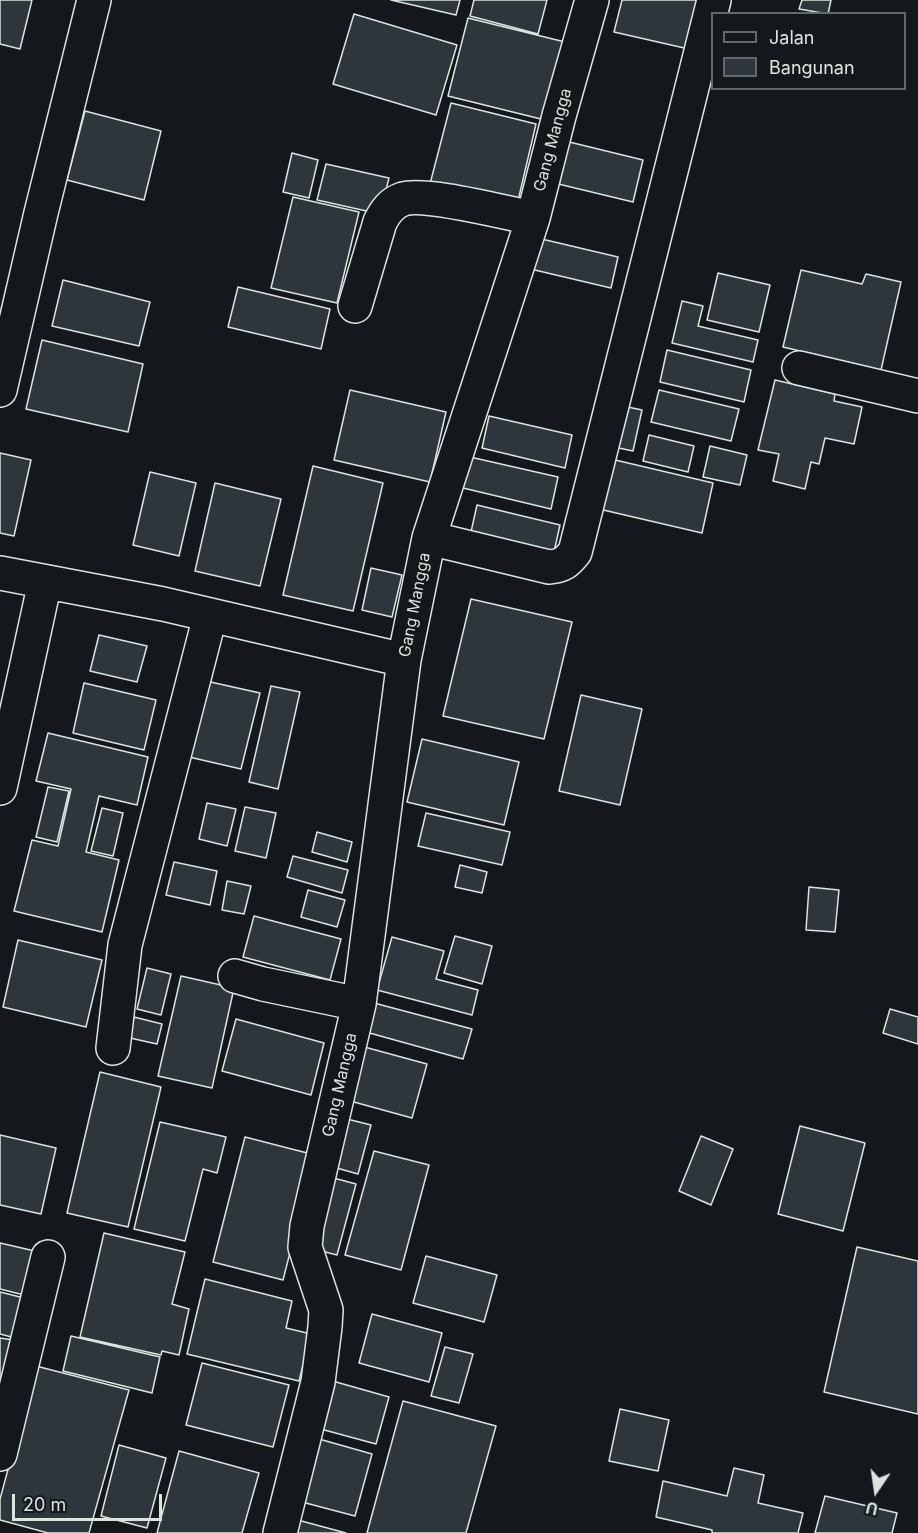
<!DOCTYPE html>
<html>
<head>
<meta charset="utf-8">
<style>
  body { margin:0 }
  #map { position:relative; width:918px; height:1533px; overflow:hidden; background:#14181c; font-family:Inter,sans-serif }
  canvas { display:block }
  .legend { position:absolute; left:711px; top:12px; width:195px; height:78px; box-sizing:border-box; background:#14181c; border:2px solid #626a69; margin:0; padding:8px 10px; list-style:none; font-size:18px; color:#d8e6dc }
  .legend li { display:flex; align-items:center; gap:12px; height:30px }
  .legend b { width:30px; border:2px solid #626a69 }
  .north { position:absolute; left:846px; top:1461px; width:60px; height:60px; -webkit-text-stroke:4px #14181c; paint-order:stroke; rotate:193deg; font-size:16px; font-weight:700; line-height:24px; text-align:center; color:#d8e6dc }
  .north::after { content:''; display:block; margin:auto; width:21px; height:27px; background:#d8e6dc; clip-path:polygon(50% 0,100% 100%,50% 72%,0 100%) }
  .scale { position:absolute; left:12px; top:1494px; width:150px; height:27px; box-sizing:border-box; border:3px solid #d8e6dc; border-top:0; padding-left:8px; font-size:18px; line-height:21px; white-space:nowrap; color:#d8e6dc; -webkit-text-stroke:4px #14181c; paint-order:stroke }
</style>
</head>
<body>
<div id="map">
<canvas width="918" height="1533"></canvas>
<ul class="legend">
<li><b style="height:8px;background:#14181c"></b>Jalan</li>
<li><b style="height:16px;background:#2c363c"></b>Bangunan</li>
</ul>
<div class="north">U</div>
<div class="scale">20 m</div>
</div>
<script>
const ctx = document.querySelector('canvas').getContext('2d');
ctx.lineJoin = 'round';
function fillPath(path, color) {
  ctx.fillStyle = color;
  ctx.fill(path, 'evenodd');
}
function stroke(path, color, width, dash) {
  ctx.strokeStyle = color;
  ctx.lineWidth = width;
  ctx.lineCap = dash ? 'butt' : 'round';
  ctx.setLineDash(dash || []);
  ctx.stroke(path);
}
function drawText(font, color, halo, rows, align = 'center') {
  ctx.font = font + ' Inter,sans-serif';
  ctx.lineWidth = 4.5;
  ctx.setLineDash([]);
  ctx.textBaseline = 'middle';
  ctx.strokeStyle = halo;
  ctx.fillStyle = color;
  for (const [text, x, y, turn = 0] of rows) {
    ctx.save();
    ctx.translate(x, y);
    ctx.rotate((+turn || 0) * Math.PI / 180);
    ctx.textAlign = isNaN(turn) ? turn : align;
    if (halo) ctx.strokeText(text, 0, 0);
    ctx.fillText(text, 0, 0);
    ctx.restore();
  }
}
const building = new Path2D(`
  M0 0H32L20 49 0 44Z
  M391 0H460L456 15Z
  M474 0H547L538 34 470 16Z
  M622 0H705L693 50 614 32Z
  M802 0H831L828 14 799 9Z
  M354 14 457 45 436 115 333 84Z
  M468 18 565 42 545 120 448 96Z
  M451 103 536 124 517 205 430 184Z
  M85 111 161 131 144 200 67 180Z
  M557 139 643 160 633 202 546 181Z
  M292 153 318 160 309 198 283 192Z
  M326 164 389 178 380 214 317 200Z
  M293 197 359 212 337 303 271 288Z
  M529 236 618 257 611 288 522 267Z
  M801 270 862 284 866 274 901 282 881 370 783 347Z
  M718 273 770 285 759 332 707 320Z
  M63 280 150 302 139 346 52 326Z
  M238 287 330 309 321 349 228 327Z
  M682 301 703 306 698 326 758 340 753 362 672 343Z
  M42 340 143 364 128 432 26 409Z
  M667 350 751 370 744 402 660 382Z
  M775 380 835 394 834 401 862 407 854 444 825 438 819 464 811 462 805 489 773 481 779 454 758 450Z
  M350 390 446 412 430 482 334 460Z
  M659 390 739 409 731 441 651 422Z
  M623 406 642 410 633 451 614 447Z
  M489 416 572 435 565 468 482 448Z
  M649 435 694 446 688 472 643 461Z
  M710 446 747 455 740 485 703 477Z
  M0 453 31 460 14 536 0 533Z
  M470 457 558 477 551 509 463 488Z
  M611 459 713 483 702 533 599 509Z
  M313 466 383 483 353 611 283 595Z
  M150 472 196 483 179 556 133 545Z
  M215 483 281 499 260 586 195 571Z
  M477 505 560 525 552 561 469 541Z
  M371 568 402 575 392 617 362 610Z
  M471 599 572 622 544 739 443 716Z
  M99 635 147 646 137 682 90 671Z
  M206 681 260 693 241 769 189 757Z
  M84 683 156 700 144 750 73 733Z
  M271 686 300 692 278 789 249 782Z
  M581 695 642 709 620 805 559 791Z
  M48 733 148 757 137 805 99 796 86 852 119 860 102 932 14 911 32 840 58 846 71 789 36 781Z
  M422 739 519 762 504 825 407 802Z
  M48 787 69 791 57 842 36 837Z
  M207 803 236 809 227 846 199 839Z
  M245 807 276 813 266 858 235 851Z
  M102 808 123 813 113 856 91 851Z
  M426 813 510 832 502 865 418 846Z
  M317 832 352 842 347 862 312 852Z
  M293 856 348 870 342 893 287 877Z
  M174 862 217 871 210 905 166 895Z
  M460 865 487 872 482 893 455 887Z
  M227 881 251 886 244 914 222 910Z
  M809 887 839 890 835 932 806 930Z
  M308 890 345 900 337 927 301 917Z
  M254 916 341 939 330 980 243 957Z
  M455 936 492 946 482 984 444 973Z
  M392 937 444 951 436 979 478 990 472 1015 377 990Z
  M18 940 102 960 86 1027 3 1007Z
  M147 968 171 974 161 1015 137 1009Z
  M181 976 234 988 212 1088 158 1076Z
  M374 1003 472 1029 463 1059 366 1032Z
  M890 1009 918 1017V1044L883 1033Z
  M134 1017 162 1024 157 1044 130 1038Z
  M236 1019 324 1043 311 1095 222 1071Z
  M357 1045 427 1064 412 1118 343 1099Z
  M100 1072 161 1087 128 1227 67 1213Z
  M339 1117 371 1125 358 1174 326 1165Z
  M160 1122 226 1137 217 1173 203 1169 185 1241 134 1229Z
  M800 1126 865 1143 843 1231 778 1214Z
  M0 1135 56 1148 41 1214 0 1205Z
  M701 1136 733 1149 711 1205 679 1191Z
  M245 1137 315 1155 283 1280 213 1262Z
  M374 1151 429 1165 401 1270 345 1255Z
  M326 1176 356 1184 337 1255 306 1247Z
  M104 1233 185 1252 172 1304 189 1309 179 1355 162 1351 161 1355 80 1337Z
  M0 1243 39 1252 28 1296 0 1289Z
  M857 1247 918 1261V1414L824 1392Z
  M426 1256 497 1275 484 1322 413 1303Z
  M205 1279 292 1301 286 1328 311 1334 299 1381 187 1354Z
  M0 1292 28 1299 19 1339 0 1334Z
  M372 1314 442 1333 429 1382 359 1363Z
  M71 1336 160 1357 152 1393 63 1371Z
  M0 1338 13 1340 0 1385Z
  M445 1347 473 1354 459 1403 431 1396Z
  M202 1363 289 1385 273 1447 186 1425Z
  M36 1366 129 1390 89 1533H48L0 1520V1499Z
  M329 1380 389 1397 376 1444 317 1428Z
  M403 1401 496 1426 466 1533H367Z
  M620 1409 669 1420 658 1471 609 1461Z
  M319 1439 372 1454 355 1516 302 1502Z
  M119 1445 166 1458 147 1528 101 1516Z
  M179 1451 259 1473 242 1533H157Z
  M734 1468 764 1475 758 1503 803 1513 798 1533H712V1530L656 1517 663 1481 727 1496Z
  M825 1496 897 1513 892 1533H815Z
  M294 1519 346 1533H290Z`);
const minor = new Path2D(`
  M355 306 380 222C385 212 391 203 403 199 426 192 505 213 533 218
  M799 368 918 396
  M0 390 41 213 94 0
  M429 538 549 567C563 566 567 562 575 552L714 0
  M0 573 163 604 404 660
  M0 788 45 582
  M235 976 263 984 359 1004
  M113 1048 125 945 210 616
  M0 1454 48 1257
  M280 1533 318 1382 325 1327 326 1310 305 1247 307 1226 359 1004 404 660 429 538 533 218 559 116 592 0`);
const streetNames = [
  ["Gang Mangga",553,140,-75],
  ["Gang Mangga",415,605,-79],
  ["Gang Mangga",340,1085,-77]
];
fillPath(building, '#2c363c');
stroke(building, '#d8e6dc', 1.5);
stroke(minor, '#d8e6dc', 36);
stroke(minor, '#14181c', 33);
drawText('16px', '#d8e6dc', '#14181c', streetNames);
</script>
</body>
</html>
